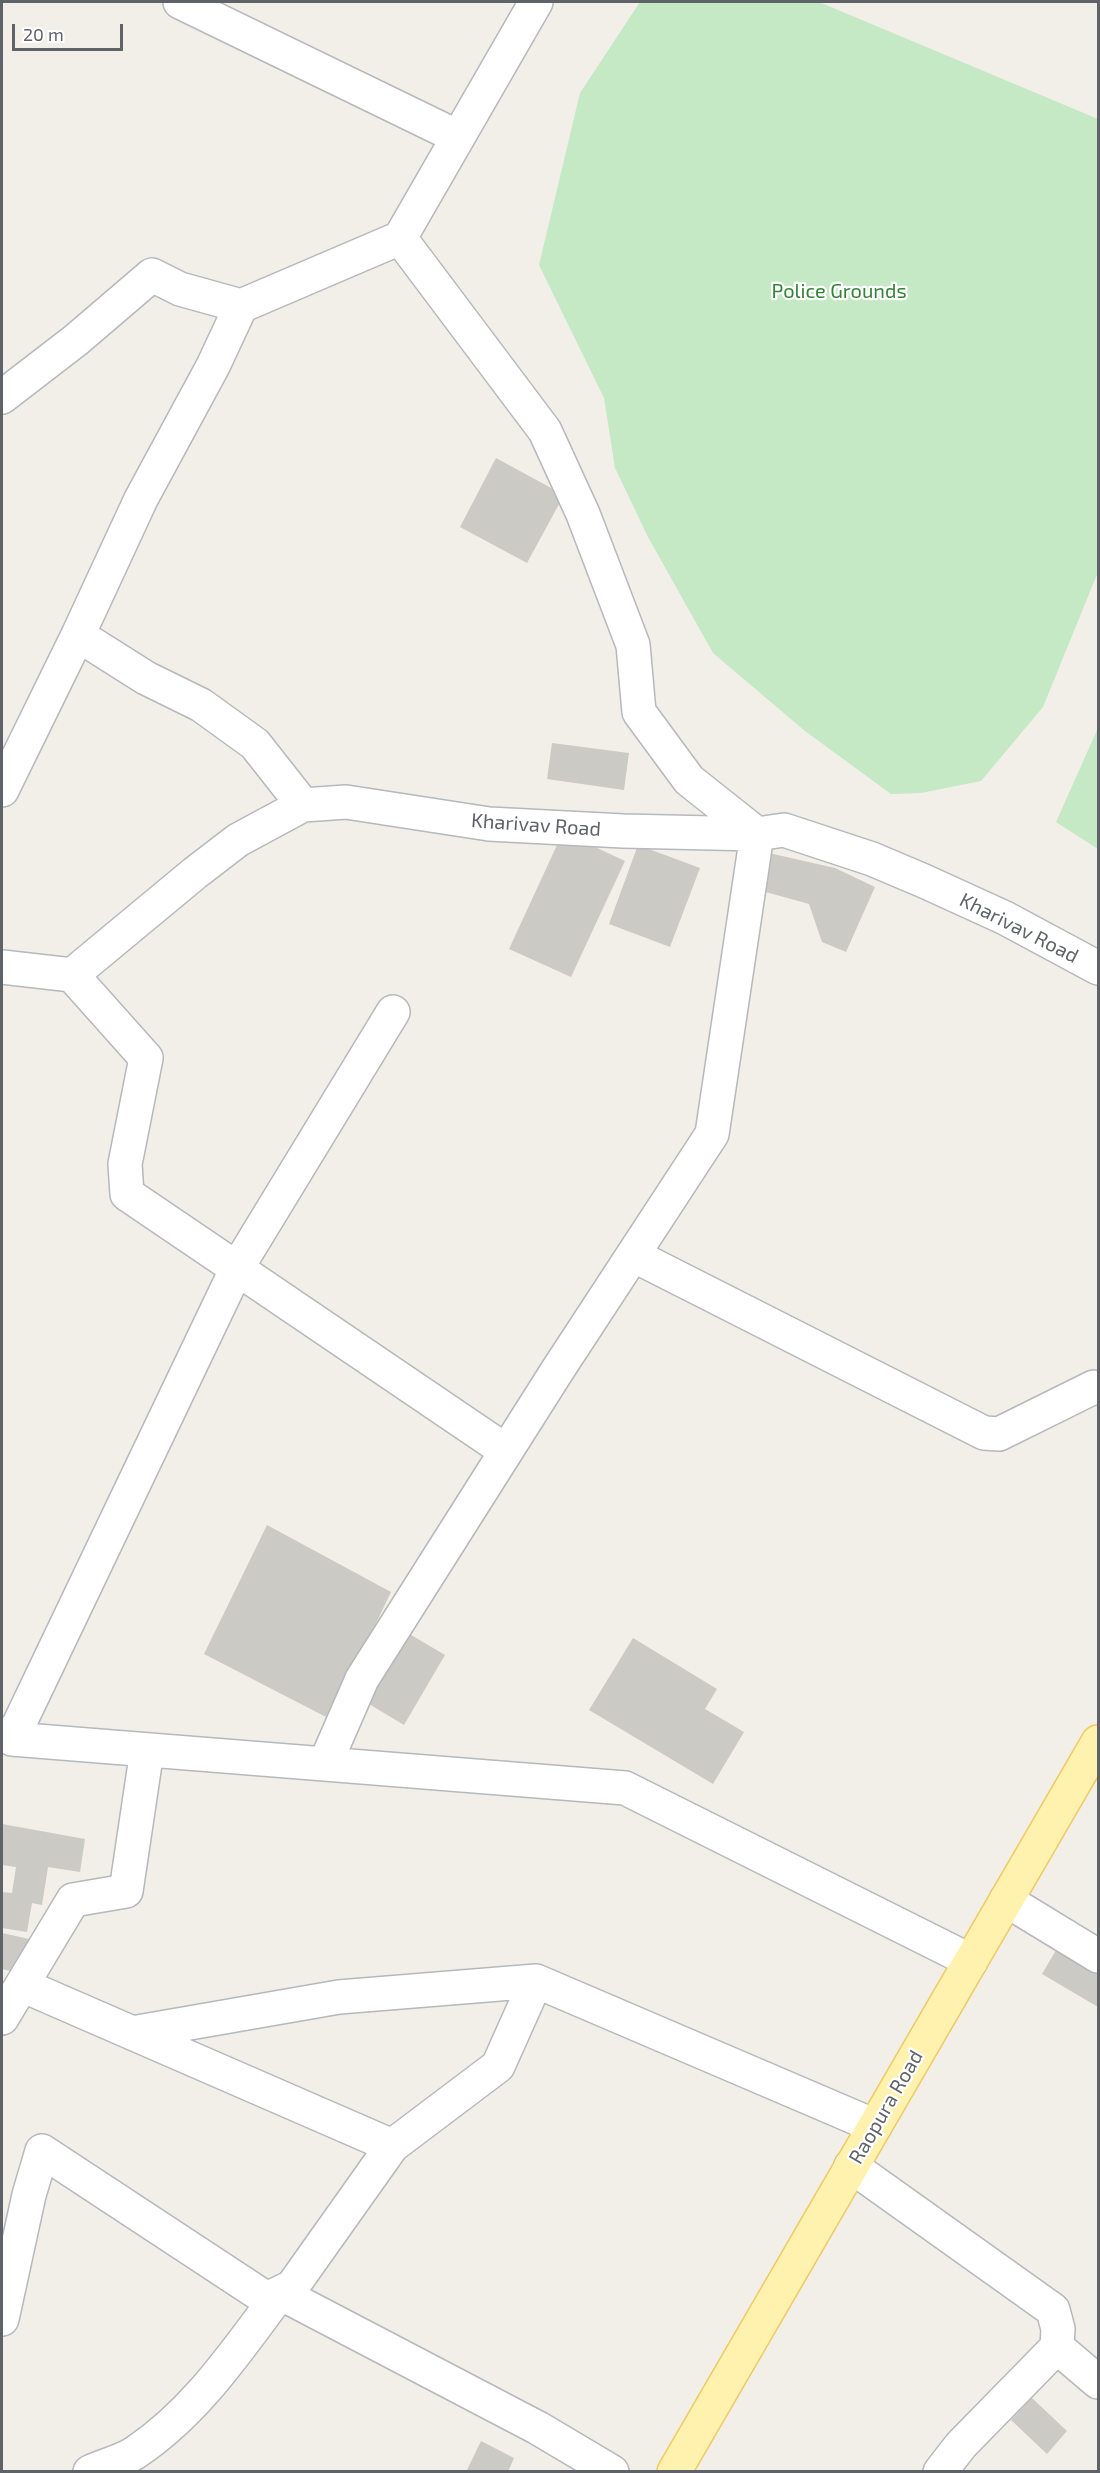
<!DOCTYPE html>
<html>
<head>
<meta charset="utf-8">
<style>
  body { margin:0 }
  #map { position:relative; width:1100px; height:2473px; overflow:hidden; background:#f1efe8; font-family:"Exo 2",sans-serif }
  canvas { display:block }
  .frame { position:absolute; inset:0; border:3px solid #5f6368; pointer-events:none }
  .scale { position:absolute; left:12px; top:24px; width:111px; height:27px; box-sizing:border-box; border:3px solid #5f6368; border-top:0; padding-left:8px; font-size:18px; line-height:21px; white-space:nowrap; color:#5f6368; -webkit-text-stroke:4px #fff; paint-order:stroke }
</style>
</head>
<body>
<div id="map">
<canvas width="1100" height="2473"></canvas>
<div class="frame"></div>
<div class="scale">20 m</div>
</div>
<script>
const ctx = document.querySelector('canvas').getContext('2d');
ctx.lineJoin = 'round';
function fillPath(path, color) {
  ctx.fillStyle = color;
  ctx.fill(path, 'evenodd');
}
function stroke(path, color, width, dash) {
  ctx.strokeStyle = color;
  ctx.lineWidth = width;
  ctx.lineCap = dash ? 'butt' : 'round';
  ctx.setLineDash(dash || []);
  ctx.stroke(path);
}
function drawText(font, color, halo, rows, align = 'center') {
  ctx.font = font + ' "Exo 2",sans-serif';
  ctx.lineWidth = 4.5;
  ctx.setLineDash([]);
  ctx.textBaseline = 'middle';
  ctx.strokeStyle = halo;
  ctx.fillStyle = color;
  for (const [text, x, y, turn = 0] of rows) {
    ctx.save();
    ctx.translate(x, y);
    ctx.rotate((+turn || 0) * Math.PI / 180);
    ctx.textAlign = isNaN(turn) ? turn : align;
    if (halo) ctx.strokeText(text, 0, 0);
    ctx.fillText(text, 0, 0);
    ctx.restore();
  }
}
const green = new Path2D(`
  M640 2H819L1098 119V572L1043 707 981 781 921 793 891 794 805 731 713 653 648 537 615 468 604 398 539 265 580 93Z
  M1098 728V849L1056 822Z`);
const building = new Path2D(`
  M496 458 564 495 527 563 460 527Z
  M552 743 629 753 624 790 547 779Z
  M563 832 625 861 571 977 509 949Z
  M638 845 700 868 670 947 609 924Z
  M769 853 835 868 875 887 846 952 822 942 809 904 762 891Z
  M267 1525 391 1592 330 1719 204 1654Z
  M406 1632 445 1655 404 1725 364 1701Z
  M633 1638 717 1689 705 1709 744 1732 713 1784 589 1710Z
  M2 1824 85 1839 80 1872 48 1867 42 1905 32 1903 27 1932 2 1928V1892L12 1893 16 1867 2 1865Z
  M2 1933 34 1940 18 1973 2 1969Z
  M1062 1940 1098 1962V2007L1042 1974Z
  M1032 2398 1067 2431 1047 2454 1011 2420Z
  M481 2441 514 2458 508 2472H466Z`);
const minor = new Path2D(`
  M180 2 458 137
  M241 306 213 366 141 499 78 635 146 678 201 705 255 744 303 805
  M2 397 76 340 152 275 180 289 241 306 400 238
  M2 790 78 635
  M2 967 72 975 195 873 238 840 303 805 346 802 489 824 623 831 757 834 784 830 872 859 924 881 1005 918 1098 968
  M72 975 146 1058 125 1164 127 1194 506 1451
  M633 1255 984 1433 999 1434 1094 1387 1098 1388
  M2 1734 12 1739 625 1788 971 1961
  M12 1739 237 1268 393 1012
  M325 1764 362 1679 557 1371 712 1134 757 834 689 780 639 712 633 645 583 514 545 431 400 238 536 2
  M1006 1900 1098 1956
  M22 1985 392 2146
  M2 2018 73 1900 126 1891 147 1750
  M132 2033 339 1997 536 1981
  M851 2166 1053 2310 1058 2329 1057 2347 1098 2382
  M2 2319 29 2195 42 2151 267 2299 292 2287 392 2146 498 2066 536 1981 875 2126
  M90 2472C105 2465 123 2461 136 2452 197 2411 237 2350 280 2293L538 2428 612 2472
  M940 2472 961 2445 1057 2347`);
const primary = new Path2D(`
  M674 2472 1098 1742`);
const parkNames = [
  ["Police Grounds",839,291]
];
const streetNames = [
  ["Kharivav Road",536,825,4],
  ["Kharivav Road",1019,928,27],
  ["Raopura Road",886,2107,-60]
];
fillPath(green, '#c5e8c5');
fillPath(building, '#cccac5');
stroke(minor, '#b5b8bc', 36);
stroke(primary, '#f2c960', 36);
stroke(minor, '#fff', 33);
stroke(primary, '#fff2af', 33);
drawText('20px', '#348238', '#fff', parkNames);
drawText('20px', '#5f6368', '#fff', streetNames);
</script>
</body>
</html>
